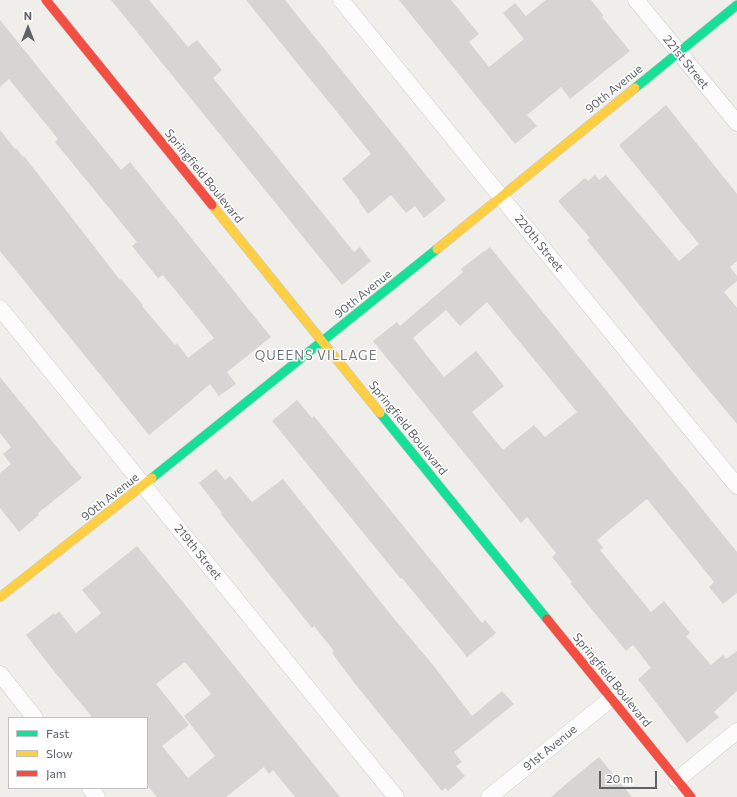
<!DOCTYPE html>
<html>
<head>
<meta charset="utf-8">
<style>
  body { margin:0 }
  #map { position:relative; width:737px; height:797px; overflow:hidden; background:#efeeea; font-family:Commissioner,sans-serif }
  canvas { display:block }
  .legend { position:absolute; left:8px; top:717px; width:140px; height:72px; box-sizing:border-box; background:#fff; border:1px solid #bfc1c3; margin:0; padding:5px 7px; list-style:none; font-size:12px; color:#5f6368 }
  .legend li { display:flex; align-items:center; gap:8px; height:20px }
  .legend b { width:20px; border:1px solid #bfc1c3 }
  .north { position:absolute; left:8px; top:8px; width:40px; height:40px; -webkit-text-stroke:3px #fff; paint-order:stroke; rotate:0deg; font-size:11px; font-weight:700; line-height:16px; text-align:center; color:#5f6368 }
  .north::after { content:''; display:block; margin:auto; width:14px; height:18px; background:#5f6368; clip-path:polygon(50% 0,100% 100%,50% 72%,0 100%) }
  .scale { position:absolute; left:599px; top:771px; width:58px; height:18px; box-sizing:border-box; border:2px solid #5f6368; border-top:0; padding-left:5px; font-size:12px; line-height:14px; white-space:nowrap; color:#5f6368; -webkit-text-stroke:3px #fff; paint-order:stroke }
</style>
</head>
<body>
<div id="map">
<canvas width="737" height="797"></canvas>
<ul class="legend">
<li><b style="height:5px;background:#16e098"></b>Fast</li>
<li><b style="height:5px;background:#ffcf43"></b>Slow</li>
<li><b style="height:5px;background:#f24e42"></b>Jam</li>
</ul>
<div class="north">N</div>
<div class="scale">20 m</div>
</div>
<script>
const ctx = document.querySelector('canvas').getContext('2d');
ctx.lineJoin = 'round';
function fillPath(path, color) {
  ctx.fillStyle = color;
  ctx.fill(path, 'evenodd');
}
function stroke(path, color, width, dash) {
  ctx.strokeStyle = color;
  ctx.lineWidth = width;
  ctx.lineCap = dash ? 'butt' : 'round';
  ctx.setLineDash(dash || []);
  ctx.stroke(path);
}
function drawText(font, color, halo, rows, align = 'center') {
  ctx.font = font + ' Commissioner,sans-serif';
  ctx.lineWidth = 3;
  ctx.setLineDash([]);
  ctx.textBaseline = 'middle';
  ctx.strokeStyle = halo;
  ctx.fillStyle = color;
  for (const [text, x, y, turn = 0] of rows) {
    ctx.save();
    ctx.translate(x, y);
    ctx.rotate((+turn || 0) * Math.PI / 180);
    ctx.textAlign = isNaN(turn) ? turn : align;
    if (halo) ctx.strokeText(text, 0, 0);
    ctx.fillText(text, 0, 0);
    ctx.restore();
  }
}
const building = new Path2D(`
  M111 0H149L188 47 197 40 222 70 213 78 354 252 360 247 371 261 342 285Z
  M246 0H285L446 200 424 218 415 206 406 213 391 195 368 214 359 202 360 201 342 179 371 154Z
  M399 0H451L479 34 469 42 489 67 524 39 503 13 515 3 526 16 546 0H591L603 15 602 17 630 51 570 99 561 87 527 115 537 126 515 144Z
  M0 20 121 170 130 162 271 337 227 372 236 384 219 396 210 384 182 408 149 435 0 251V130L15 149 16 148 23 157 24 156 120 280 121 279 143 305 142 306 175 345 177 343 188 358 214 338 163 275 158 278 132 246 137 242 55 142 58 139 9 79 0 87Z
  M666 105 737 194V261L730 267 737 276V281L724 292 737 308V424L686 363 600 256 587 240 590 238 558 201 585 178 588 181 595 175 599 180 606 175 679 261 699 244 619 145Z
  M490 247 737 552V593L723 604 709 587 714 582 647 499 597 540 603 548 600 550 651 612 664 601 690 633 686 636 711 665 723 655 726 659 737 651V691L714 712 719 717 687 743 638 679 651 668 633 645 626 651 570 583 572 582 552 557 556 553 527 517 521 523 373 341 397 322 400 326 463 272 461 269 484 251V252ZM487 302 577 412 545 437 534 425 503 450 472 412 504 386 476 351 444 377 413 338 446 310 460 326Z
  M0 377 82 478 38 513 39 515 19 532 0 508V473L11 464 3 454 11 447 0 433Z
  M297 400 312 418 314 416 482 623 485 620 496 633 467 657 402 578 401 579 272 421Z
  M216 469 225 480 230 476 252 502 283 479 395 620 433 665 472 716 502 691 514 704 454 752 462 762 456 766 465 776 448 791 445 788 442 791 356 685 332 653 334 651 314 626 312 628 221 514 222 513 199 483Z
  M137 546 165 580 340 797H295L273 770 269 774 264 767 226 797H157L147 785V718H93L53 670 26 635 54 613 55 615 59 611 76 633 101 613 82 590ZM185 662 211 694 184 716 215 756 188 778 162 746 189 725 156 684Z
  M599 757 632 797H551L572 779Z`);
const street = new Path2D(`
  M341 0 501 197 737 486
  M636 0 737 123
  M0 308 396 797
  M0 674 35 718
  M677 780 737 731
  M90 788 97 797
  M489 797 612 698`);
const fast = new Path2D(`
  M635 88 737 5
  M380 413 547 619
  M152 478 437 249`);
const slow = new Path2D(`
  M212 205 380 413
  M437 249 635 88
  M0 597 152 478`);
const jam = new Path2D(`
  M46 0 212 205
  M547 619 691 797`);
const streetNames = [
  ["221st Street",686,62,51],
  ["90th Avenue",614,89,-39],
  ["Springfield Boulevard",204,176,51],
  ["220th Street",539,243,51],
  ["90th Avenue",363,294,-39],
  ["Springfield Boulevard",408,428,51],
  ["90th Avenue",110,497,-38],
  ["219th Street",198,552,51],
  ["Springfield Boulevard",612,680,51],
  ["91st Avenue",550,748,-39]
];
const neighbourhoodNames = [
  ["QUEENS VILLAGE",316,356]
];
fillPath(building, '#d6d5d3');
stroke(street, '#cbcccc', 17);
stroke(fast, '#cacacb', 10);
stroke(slow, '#cacacb', 10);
stroke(jam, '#cacacb', 10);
stroke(street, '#fdfcfc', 16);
stroke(fast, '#16e098', 9);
stroke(slow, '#ffcf43', 9);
stroke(jam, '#f24e42', 9);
drawText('12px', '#5f6368', '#fff', streetNames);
ctx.letterSpacing = '1px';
drawText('13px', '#70757a', '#fff', neighbourhoodNames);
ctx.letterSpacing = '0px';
</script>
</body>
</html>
